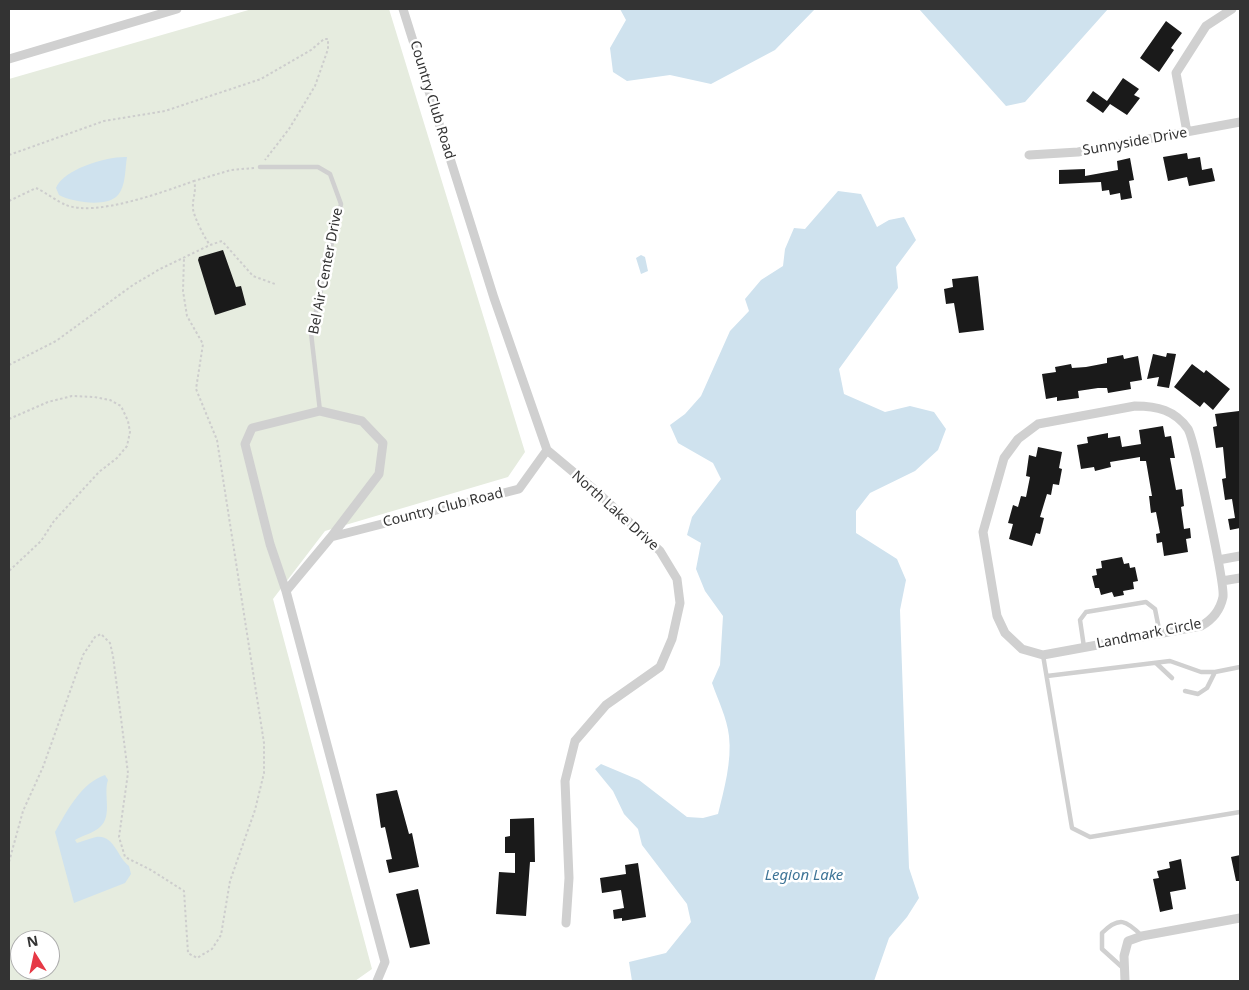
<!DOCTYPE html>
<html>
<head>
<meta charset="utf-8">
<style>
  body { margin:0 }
  #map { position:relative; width:1249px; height:990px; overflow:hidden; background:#fff; font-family:"Noto Sans",sans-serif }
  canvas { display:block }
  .frame { position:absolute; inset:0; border:10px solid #333; pointer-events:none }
  .north { position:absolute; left:10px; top:930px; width:50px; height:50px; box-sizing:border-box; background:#fff; border:1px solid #adadad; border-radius:50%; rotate:350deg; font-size:14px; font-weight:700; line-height:20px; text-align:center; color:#333 }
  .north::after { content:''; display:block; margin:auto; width:18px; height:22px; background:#e63946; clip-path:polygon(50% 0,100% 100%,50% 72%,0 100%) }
</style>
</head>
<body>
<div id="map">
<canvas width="1249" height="990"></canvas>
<div class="frame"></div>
<div class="north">N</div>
</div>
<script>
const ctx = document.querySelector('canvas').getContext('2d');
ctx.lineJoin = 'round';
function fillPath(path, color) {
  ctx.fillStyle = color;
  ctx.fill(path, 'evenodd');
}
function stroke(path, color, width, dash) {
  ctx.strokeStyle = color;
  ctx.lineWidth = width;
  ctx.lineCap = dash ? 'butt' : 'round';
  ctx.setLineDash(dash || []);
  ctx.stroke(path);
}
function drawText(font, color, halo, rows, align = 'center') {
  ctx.font = font + ' "Noto Sans",sans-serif';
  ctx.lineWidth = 5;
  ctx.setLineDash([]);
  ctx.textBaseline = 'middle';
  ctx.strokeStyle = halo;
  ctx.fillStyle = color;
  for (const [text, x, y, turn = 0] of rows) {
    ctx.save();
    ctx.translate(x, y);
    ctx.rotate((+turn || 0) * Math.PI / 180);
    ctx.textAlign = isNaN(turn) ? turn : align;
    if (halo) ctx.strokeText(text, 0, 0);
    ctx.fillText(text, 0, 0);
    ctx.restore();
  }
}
const green = new Path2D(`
  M252 9H389L525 452 508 477 325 531 273 599 372 969 355 981H9V79ZM20 940H50V970H20Z`);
const water = new Path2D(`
  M620 9H815L775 50 711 84 670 75 627 81 613 72 610 48 626 20Z
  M919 9H1108L1025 102 1006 106Z
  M127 157C125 168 126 186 118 195 107 208 72 202 59 195L56 188C63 169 108 156 127 157Z
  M838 191 861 194 877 227 889 220 904 217 916 240 896 267 898 288 839 369 844 394 885 412 910 406 934 412 946 429 938 450 915 471 870 493 856 511V533L897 559 906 580 900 610 909 868 919 898 907 917 889 938 874 981H632L629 962 666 953 691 922 687 904 642 845 638 829 624 814 613 791 595 769 601 764 639 780 687 817 703 818 718 814C724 790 732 761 729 736 727 718 718 700 712 683L720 665 723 616 705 591 696 569 701 543 687 535 692 517 721 479 713 463 678 443 670 425 685 414 701 396 730 331 749 311 745 299 761 280 783 266 785 249 794 228 805 229Z
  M641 255 645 257 648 271 641 274 636 258Z
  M105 775 108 780C103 794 113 816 100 827 94 833 83 835 75 840L77 843C83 841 89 839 96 837 114 834 117 857 129 866L131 874 125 883 74 903 55 832C67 811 81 783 105 775Z`);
const building = new Path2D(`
  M1166 21 1182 33 1171 48 1174 50 1159 72 1140 58Z
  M1123 78 1139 89 1134 95 1140 98 1127 115 1110 104 1103 113 1086 101 1093 91 1107 101Z
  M1187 153 1188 159 1200 157 1202 170 1212 168 1215 181 1189 186 1187 177 1168 181 1163 157Z
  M1130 158 1134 180 1129 181 1132 198 1121 200 1120 193 1110 195 1109 190 1102 191 1101 182 1059 184V170L1085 169V176L1118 170 1117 161Z
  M223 250 236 287 241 286 246 305 215 315 198 260 199 257Z
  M978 276 984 330 959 333 954 303 946 304 944 289 953 287 952 279Z
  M1167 353 1176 354 1169 388 1157 386 1159 377 1147 379 1153 354 1166 357Z
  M1123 355 1124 359 1138 356 1142 380 1130 382 1131 389 1108 393 1107 388H1098L1078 391 1079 398 1057 401V397L1046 399 1042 374 1056 372 1055 367 1071 364 1072 368 1086 367 1107 363V358Z
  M1192 364 1204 373 1206 370 1230 389 1213 410 1204 402 1200 407 1174 387Z
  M1239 411 1240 528 1230 530 1228 519 1235 518 1232 499 1225 500 1222 479 1226 478 1223 447 1216 448 1213 427 1217 426 1215 414Z
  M1163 426 1165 437 1171 436 1175 458H1170L1176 490 1182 489 1184 506 1181 507 1184 529 1190 528 1191 538 1186 539 1188 552 1164 556 1162 542 1157 543 1156 534 1160 533 1156 512 1151 513 1149 496H1152L1146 461H1140V457L1110 462 1111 467 1095 471 1094 467 1081 469 1077 445 1088 443 1087 437 1108 433V438L1120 436 1122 447 1141 444 1139 430Z
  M1038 447 1062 452 1059 468 1062 469 1059 485 1053 484 1051 495 1047 494 1040 517 1044 518 1040 534 1036 533 1032 546 1009 539 1013 524 1008 523 1013 505 1018 507 1021 496 1026 497 1030 477 1026 476 1029 455 1036 457Z
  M1122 557 1124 564 1129 563 1130 568 1135 567 1138 581 1133 582 1134 589 1123 591 1124 595 1114 597 1112 592 1101 595 1099 588H1095L1092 576 1097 575 1096 569 1102 568 1101 561Z
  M397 790 409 834 412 833 419 867 389 873 386 860 392 859 385 827 381 828 376 794Z
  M534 818 535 862H530L526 916 496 914 499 872 515 873V853H505V837L510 836V819Z
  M1240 855V881H1236L1231 857Z
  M1181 859 1186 889 1170 892 1173 909 1160 912 1153 879 1159 878 1157 871 1170 868 1169 862Z
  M638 863 646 917 622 921V918L614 919 613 910 624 908 621 890 602 893 600 878 626 874 625 865Z
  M418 889 430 944 410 948 396 894Z`);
const path = new Path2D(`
  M9 155 104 121 165 111 261 79 311 50 324 39H328V49L315 86 289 129 265 160
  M254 168 231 170 194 181C197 192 192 198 193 209 194 217 205 239 210 245L222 241 253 276 275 284
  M9 201 36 188C45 192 58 202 66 205 96 217 163 192 194 181
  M9 365 56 341 133 285 160 269 210 245
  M9 419 48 402 72 396 94 397 110 400 121 406 128 421 130 432 127 446 117 458 99 472 54 521 41 541 9 571
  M9 862 23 811 43 767 83 655 95 637 101 634 110 643 113 656 128 773 119 837 125 857 151 870 184 891 188 953 197 958 212 949 221 935 230 881 255 810 264 773V743L217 440 196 389 203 344 187 316 183 291 184 258`);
const lane = new Path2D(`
  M260 167H318L330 174 341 204 311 333 320 411
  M1084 647 1080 620 1086 612 1146 602 1155 609 1160 634
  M1043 655 1072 828 1090 837 1240 812
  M1156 663 1172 678
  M1047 676 1170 661 1201 672H1215L1240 667
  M1185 691 1198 694 1207 688 1215 672
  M1123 968 1102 949V933C1119 916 1126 920 1142 936`);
const street = new Path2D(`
  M403 9 494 298 547 450
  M9 59 177 9
  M1187 132 1176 73 1206 26 1232 9
  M1029 155 1078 152 1240 122
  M1135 406C1157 406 1175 410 1188 429 1194 439 1225 584 1223 597 1220 611 1212 620 1201 626L1043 655 1022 649 1005 633 997 616 983 532 1004 458 1018 439 1038 424Z
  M547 450 596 491 660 551 677 579 680 603 672 639 660 667 606 705 575 741 565 781 569 878 566 923
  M331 537 379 474 383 443 362 421 320 411 252 428 245 444 270 544 286 591 385 962 377 981
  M1218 560 1240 556
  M1222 581 1240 578
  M286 591 331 537 519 489 547 450
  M1125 981 1124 956 1128 941 1142 936 1240 918`);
const streetNames = [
  ["Country Club Road",432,100,73],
  ["Sunnyside Drive",1135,142,-10],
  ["Bel Air Center Drive",326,271,-79],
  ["Country Club Road",443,508,-14],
  ["North Lake Drive",615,511,42],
  ["Landmark Circle",1149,634,-11]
];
const waterNames = [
  ["Legion Lake",804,876]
];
fillPath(green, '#e6ecdf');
fillPath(water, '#cfe2ee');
fillPath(building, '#1a1a1a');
stroke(path, '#cdcdcd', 2, [2.5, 2.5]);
stroke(lane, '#d0d0d0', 4.5);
stroke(street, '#d0d0d0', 9);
drawText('14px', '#333', '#fff', streetNames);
drawText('italic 15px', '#3f7597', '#fff', waterNames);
</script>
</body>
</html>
